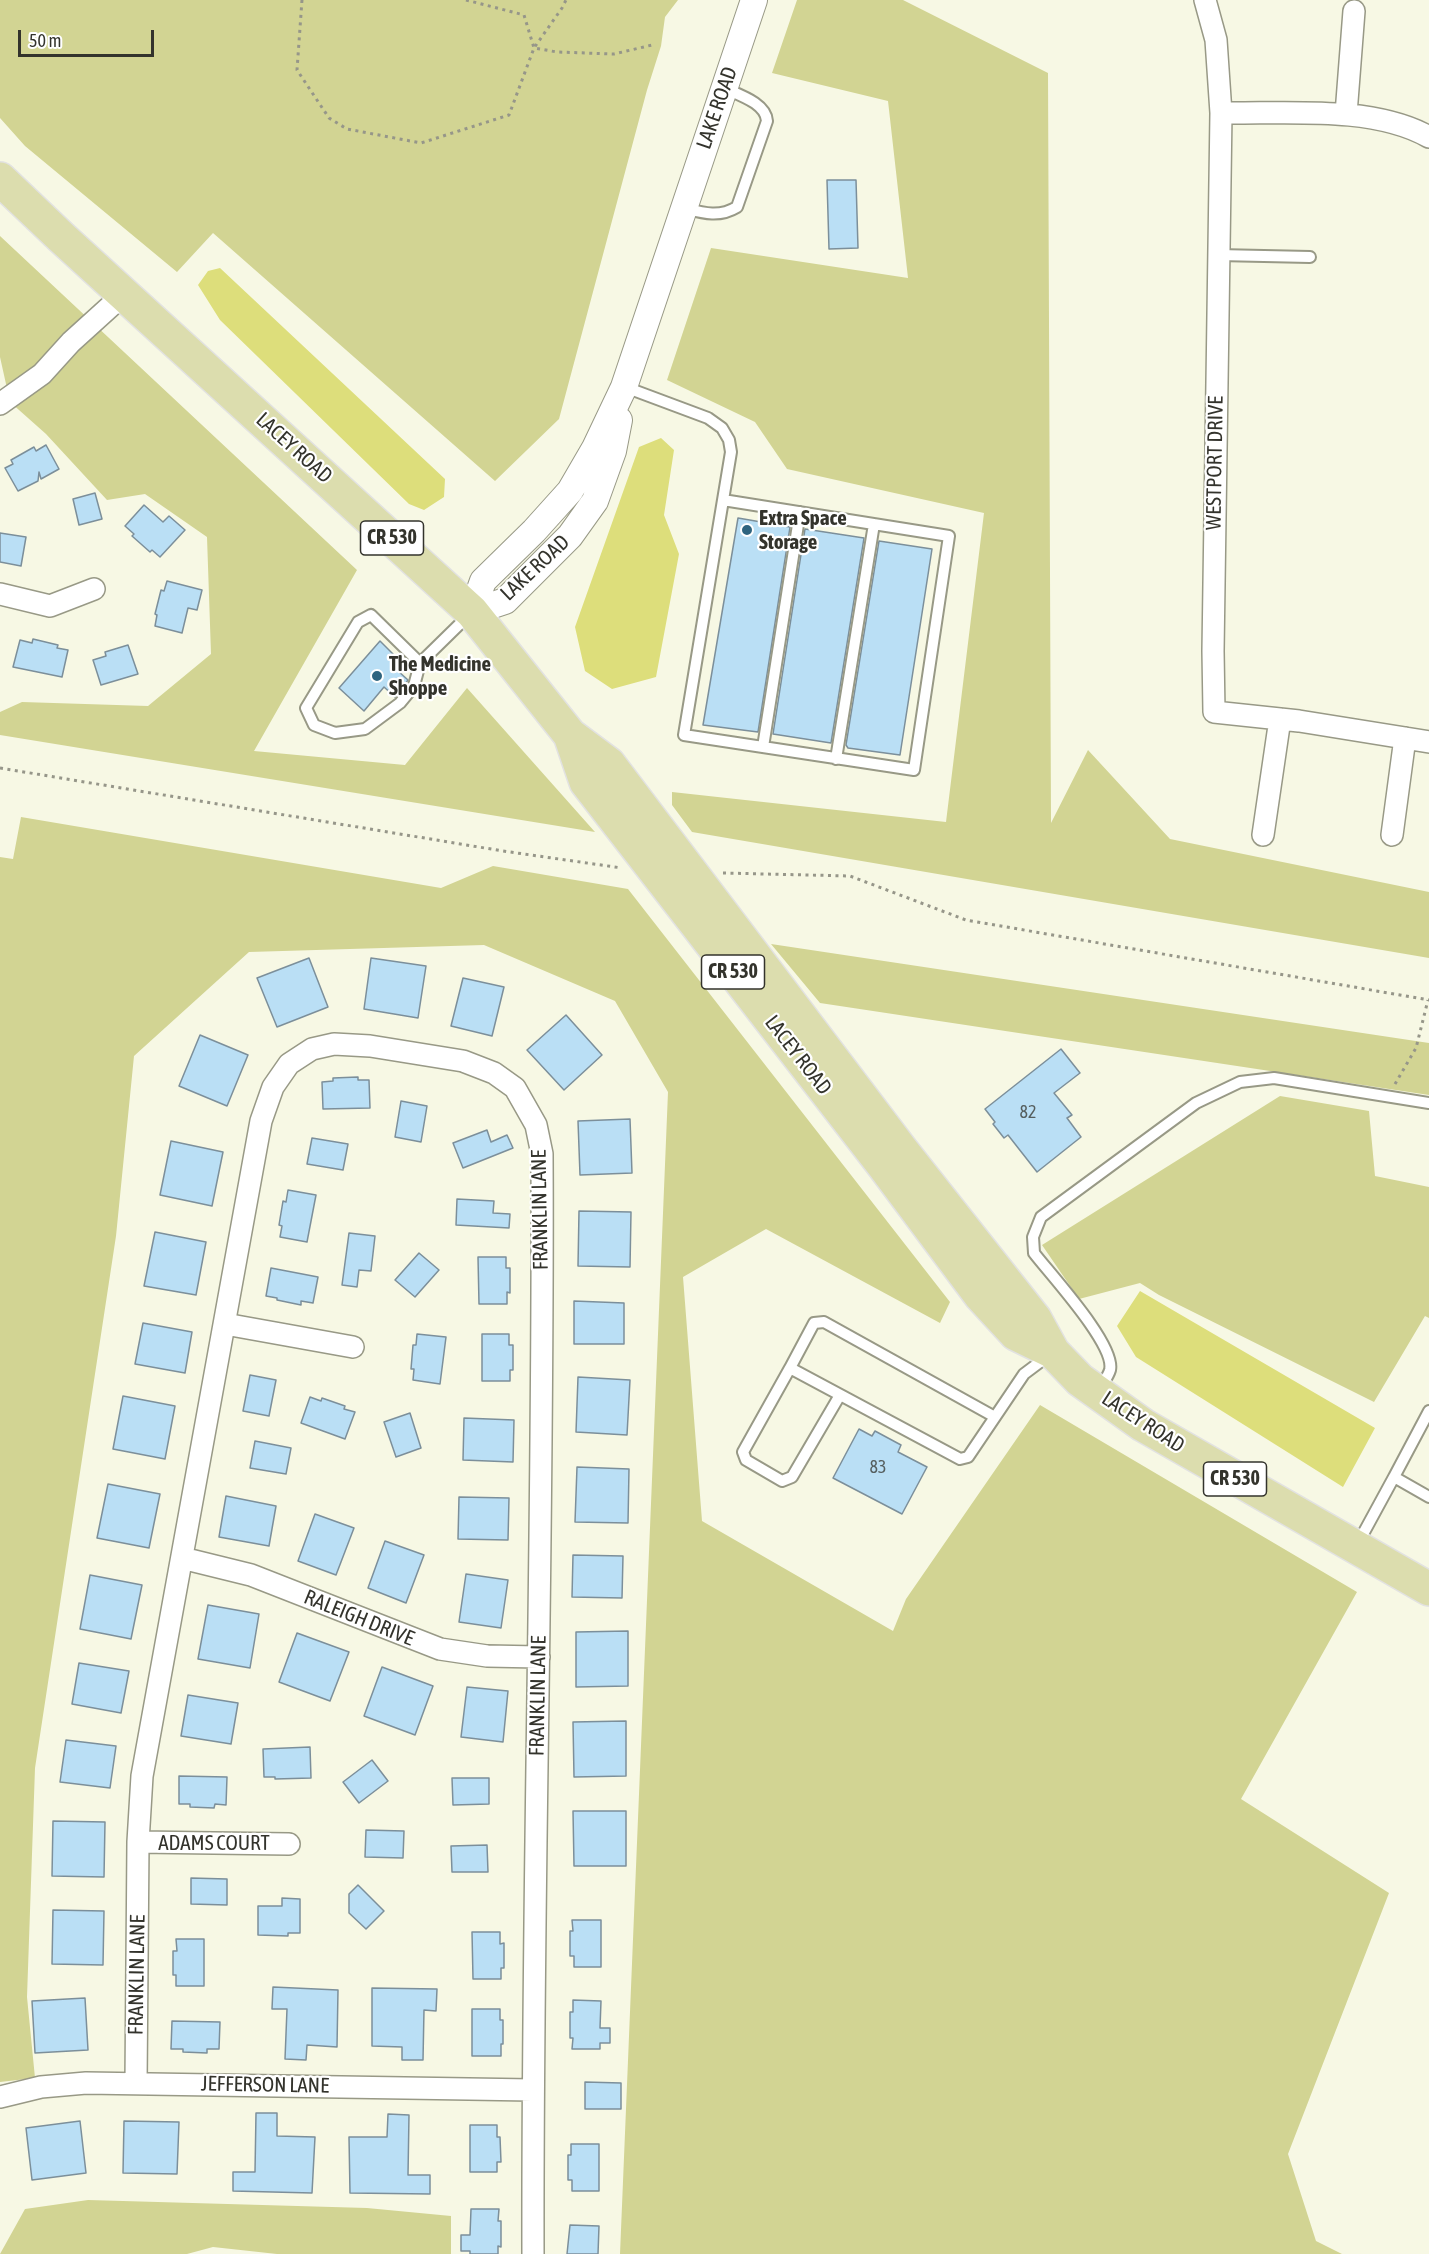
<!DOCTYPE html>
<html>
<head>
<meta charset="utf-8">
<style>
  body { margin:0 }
  #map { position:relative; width:1429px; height:2254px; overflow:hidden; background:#f7f8e4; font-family:"Asap Condensed",sans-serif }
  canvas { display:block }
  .scale { position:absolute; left:18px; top:30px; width:136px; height:27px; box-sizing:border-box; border:3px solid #33332c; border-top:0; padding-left:8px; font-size:18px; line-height:21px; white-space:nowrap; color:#33332c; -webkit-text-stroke:4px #fff; paint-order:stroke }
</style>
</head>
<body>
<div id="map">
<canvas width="1429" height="2254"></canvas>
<div class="scale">50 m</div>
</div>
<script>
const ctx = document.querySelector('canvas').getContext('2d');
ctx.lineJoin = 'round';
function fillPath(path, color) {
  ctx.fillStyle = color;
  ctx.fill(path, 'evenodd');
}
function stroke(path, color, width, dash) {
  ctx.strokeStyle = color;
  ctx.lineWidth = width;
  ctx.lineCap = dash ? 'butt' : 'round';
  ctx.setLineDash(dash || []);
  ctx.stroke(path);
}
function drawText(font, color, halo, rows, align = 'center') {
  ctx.font = font + ' "Asap Condensed",sans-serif';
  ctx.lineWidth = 4.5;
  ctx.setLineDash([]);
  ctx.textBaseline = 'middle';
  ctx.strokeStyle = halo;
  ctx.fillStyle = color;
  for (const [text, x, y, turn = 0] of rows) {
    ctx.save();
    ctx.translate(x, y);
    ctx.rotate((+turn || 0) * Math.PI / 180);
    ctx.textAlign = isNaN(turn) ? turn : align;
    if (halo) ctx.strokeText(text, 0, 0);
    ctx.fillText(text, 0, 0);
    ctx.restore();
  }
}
const green = new Path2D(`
  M0 0H678L665 17 661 46 647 90 559 419 495 481 213 233 177 272 25 146 0 118Z
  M797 0H903L1048 73 1051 823 1088 750 1170 839 1429 892V958L692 832 672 805V792L946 822 984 513 787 469 755 422 667 380 711 248 908 278 888 101 772 73Z
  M0 236 357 570 254 751 405 765 467 688 595 832 0 735V712L22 702 148 706 211 654 207 537 145 494 107 500 46 434 10 402 0 357Z
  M21 817 441 888 493 866 628 889 950 1302 940 1323 766 1229 683 1277 702 1521 893 1631 906 1599 1040 1405 1357 1592 1241 1799 1389 1893 1288 2154 1316 2241 1342 2254H620L668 1092 615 1001 484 945 249 952 134 1056 116 1236 35 1768 27 1997 35 2078 0 2082V857L13 859Z
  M771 944 1429 1043V1095L820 1003Z
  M1280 1096 1369 1111 1375 1176 1429 1187V1318L1425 1316 1374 1402 1159 1295 1140 1283 1079 1299 1042 1245Z
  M88 2200 367 2208 451 2216V2254H277L213 2247 187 2254H0L25 2209Z`);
const water = new Path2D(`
  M220 268 445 479 444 497 424 510 409 504 220 320 198 285 208 271Z
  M661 438 674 450 664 515 679 554 656 677 612 689 585 671 575 627 639 447Z
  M1140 1291 1375 1428 1343 1487 1136 1357 1117 1326Z`);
const building = new Path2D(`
  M827 180H856L858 248 829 249Z
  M46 445 59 469 41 479 39 472 38 481 18 491 5 468 13 464 11 460 34 447 36 451Z
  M95 493 102 519 79 525 73 499Z
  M144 505 163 522 169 516 185 530 160 557 152 550 150 552 132 536 134 534 125 526Z
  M738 518 790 527 758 732 703 725Z
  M805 529 864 538 831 743 773 734Z
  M0 533 26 537 21 566 0 562Z
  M879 541 932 549 900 755 848 748 846 745Z
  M167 581 202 590 197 610 188 608 182 633 155 626 157 615 155 614 161 590 164 591Z
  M33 639 58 645 57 648 68 650 62 677 13 667 20 640 32 643Z
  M380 641 403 664 398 671 408 680 395 697 384 687 364 711 339 688Z
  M128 645 138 674 101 685 93 660 106 656 105 652Z
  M309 958 328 1007 277 1027 257 978Z
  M371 958 426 966 418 1018 364 1009Z
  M463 978 504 987 492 1036 451 1026Z
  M566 1015 602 1055 564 1090 527 1050Z
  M200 1035 248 1055 227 1106 179 1086Z
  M1061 1049 1080 1073 1054 1093 1072 1115 1067 1118 1081 1137 1037 1172 1008 1135 1004 1138 993 1124 995 1122 985 1109Z
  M358 1077V1080H369L370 1108 323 1109 322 1082 333 1081V1078Z
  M401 1101 427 1106 421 1142 395 1137Z
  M630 1119 632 1173 580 1175 578 1121Z
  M487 1130 491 1142 507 1135 513 1148 463 1168 453 1143Z
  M312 1138 348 1144 343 1170 307 1164Z
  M171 1141 223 1152 212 1206 160 1195Z
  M288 1190 316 1195 307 1242 280 1237 282 1226 279 1225 283 1201 286 1202Z
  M457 1199 494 1201 493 1213 510 1214 509 1228 456 1225Z
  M579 1211 631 1212 630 1267 578 1266Z
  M155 1232 206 1242 196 1295 144 1286Z
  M349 1233 375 1236 371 1271 359 1270 357 1287 342 1285Z
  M419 1253 439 1270 415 1297 395 1280Z
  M478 1257H506V1268H510V1293L507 1292V1304H479Z
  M271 1268 318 1277 313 1303 301 1301V1305L277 1300V1298L266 1296Z
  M574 1301 624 1303V1344H574Z
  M143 1323 192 1332 185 1373 135 1364Z
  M417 1334 446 1337 440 1384 413 1380 414 1369H411L413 1345H416Z
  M482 1334H509V1345H513V1370H510V1381H482Z
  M250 1375 276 1380 269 1416 243 1411Z
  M578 1377 630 1380 627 1435 576 1432Z
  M123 1396 175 1406 165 1459 113 1449Z
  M310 1397 321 1401 322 1398 345 1406 344 1409 355 1412 345 1439 301 1423Z
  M410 1413 421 1448 396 1457 384 1422Z
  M464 1418 514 1420 513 1462 463 1460Z
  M859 1429 872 1436 875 1431 901 1445 898 1452 927 1467 902 1514 833 1478Z
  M255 1441 291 1448 286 1474 250 1468Z
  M577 1467 629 1469 628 1523 575 1522Z
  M108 1484 160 1494 149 1548 97 1538Z
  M226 1496 276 1506 269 1546 219 1537Z
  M459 1497 509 1498 508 1540 458 1539Z
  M315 1514 354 1528 336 1575 298 1561Z
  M385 1541 424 1555 406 1603 368 1588Z
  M573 1555 623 1556 622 1598 572 1597Z
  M466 1574 508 1580 501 1628 459 1622Z
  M90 1575 142 1585 131 1639 80 1629Z
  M208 1605 259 1614 250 1668 198 1659Z
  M628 1631V1686L576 1687V1632Z
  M297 1633 349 1652 330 1701 279 1682Z
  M79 1663 129 1671 121 1713 72 1704Z
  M382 1667 433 1686 415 1735 364 1716Z
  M467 1687 508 1691 503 1742 461 1737Z
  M188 1695 238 1703 231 1744 181 1736Z
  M626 1721V1776L574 1777 573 1722Z
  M66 1740 116 1746 110 1788 60 1782Z
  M310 1747 311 1778 275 1779V1777H264L263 1749Z
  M372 1760 388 1781 359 1803 343 1782Z
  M179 1776 227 1777 226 1805 215 1804 214 1808 190 1807V1804H179Z
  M452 1778H489V1804L453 1805Z
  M573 1811H626V1866H574Z
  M53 1821 105 1822 104 1877 52 1876Z
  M366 1830 404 1831 403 1858 365 1857Z
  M487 1845 488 1872H452L451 1846Z
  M191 1878 227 1879V1905L191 1904Z
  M358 1885 384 1911 366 1929 349 1913V1894Z
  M282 1898 300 1899V1933H288V1936L258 1935V1906H282Z
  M53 1910 104 1911 103 1965 52 1964Z
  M572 1920H601V1967H574V1956H570V1931H573Z
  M472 1932H500V1944L504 1943V1968H501V1979H473Z
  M176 1939H204V1986H176V1975H173V1951H177Z
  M273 1987 338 1990 337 2047 307 2045 306 2060 285 2059 287 2009H272Z
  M372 1988 437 1989 436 2011 424 2010 423 2060H402V2047L372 2046Z
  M85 1998 88 2050 35 2053 32 2001Z
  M573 2000 601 2001 600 2028H610V2043H600V2049H572L573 2038H570V2012H573Z
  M472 2009H500V2020H503V2044H501V2056H472Z
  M172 2021 220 2022 219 2049H207V2053L183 2052V2049H171Z
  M585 2082 621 2083V2109H585Z
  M256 2113H277V2136L315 2137 312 2193 233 2191V2172H255Z
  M388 2114 409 2115 408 2175H430V2194L350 2193 349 2137H387Z
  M80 2121 86 2173 32 2180 26 2128Z
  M124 2121 179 2122 177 2174 123 2173Z
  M470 2125H497V2137H500L501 2162H497V2172H470Z
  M571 2144H599V2191H572V2180H568V2155H571Z
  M471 2209H499L498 2221H501V2247L498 2246V2254H470V2251H461V2235H470Z
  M570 2225 599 2226 598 2254H567Z`);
const path = new Path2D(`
  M302 0 297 70 329 118 347 129 421 143 509 115 534 48 562 8 566 0
  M466 0 524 15 534 48 557 52 614 54 652 45
  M0 768 503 851 622 868
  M723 873 850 876 966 920 1429 1000
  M1395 1084 1416 1048 1428 1000`);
const service = new Path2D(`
  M684 208C703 213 719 218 737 207L767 121C766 103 739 95 724 88
  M1218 255 1310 257
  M625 387 708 418 722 428 729 440 731 452 723 500 684 735 914 770 949 536 723 500
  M420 663 371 615 358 622 306 708 314 725 335 733 365 729 400 703 414 686 420 663 470 614
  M763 747 800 512
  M836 759 874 524
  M790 1368 743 1452 746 1460 782 1481 792 1477 840 1395
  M1099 1391C1102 1384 1108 1377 1110 1370 1116 1345 1050 1274 1034 1253L1033 1237 1041 1217 1196 1103 1240 1082 1274 1078 1429 1103
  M995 1417 824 1322 814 1323 790 1368 960 1459 968 1457 1024 1374 1048 1356
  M1394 1477 1429 1411
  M1357 1545 1394 1477 1429 1497`);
const minor = new Path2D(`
  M1205 0 1216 40 1221 113 1213 651 1214 712 1299 721 1429 742
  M1221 113C1284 114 1373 105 1429 137
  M1346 114 1354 11
  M0 404 42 374 71 342 124 294
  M0 594 50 606 94 589
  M1263 835 1280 719
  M1392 835 1405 738
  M225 1324 353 1347
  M182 1558 251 1575 440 1649 487 1656 539 1657
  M138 1842 289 1844
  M136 2083 138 1842 142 1776 261 1121 273 1087 289 1064 312 1049 334 1044 370 1046 463 1061 494 1073 515 1088 536 1125 542 1154C544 1520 532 1887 533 2254
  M0 2097 41 2087 86 2083 532 2090`);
const tertiary = new Path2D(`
  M472 612 483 581 534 531 570 491 595 448 624 387 754 0
  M472 612 505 601 570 536 595 501 613 451 619 420`);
const primary = new Path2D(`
  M0 179 61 237 472 612 570 735 609 764 900 1148 1035 1319 1053 1352 1080 1380 1143 1425 1429 1589
  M570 735 586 782 883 1165 980 1295 1016 1334 1053 1352`);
const markers = [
  [747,530,6,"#2e647f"],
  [377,676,6,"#2e647f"]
];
const numberNames = [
  ["82",1028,1112],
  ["83",878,1467]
];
const shields = [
  [392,538,63],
  [733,972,63],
  [1235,1479,63]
];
const shieldNames = [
  ["CR 530",392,538],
  ["CR 530",733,972],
  ["CR 530",1235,1479]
];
const streetNames = [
  ["LAKE ROAD",717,108,-71],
  ["LACEY ROAD",294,448,42],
  ["WESTPORT DRIVE",1215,463,-89],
  ["LAKE ROAD",535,568,-43],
  ["LACEY ROAD",798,1055,52],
  ["FRANKLIN LANE",540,1210,-91],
  ["LACEY ROAD",1143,1422,33],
  ["RALEIGH DRIVE",359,1618,22],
  ["FRANKLIN LANE",538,1696,-89],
  ["ADAMS COURT",214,1843],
  ["FRANKLIN LANE",137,1975,-89],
  ["JEFFERSON LANE",265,2085,1]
];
const poiNames = [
  ["Extra Space",759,518],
  ["Storage",759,542],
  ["The Medicine",389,664],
  ["Shoppe",389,688]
];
fillPath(green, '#d2d493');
fillPath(water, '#ddde7b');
fillPath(building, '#badff5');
stroke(building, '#7c8f9a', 1.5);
stroke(service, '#989986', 14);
stroke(minor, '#989986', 24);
stroke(tertiary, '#989986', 28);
stroke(primary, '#e2e2e1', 36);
stroke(path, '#969689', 3, [3, 4.5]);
stroke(service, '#fff', 10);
stroke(minor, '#fff', 21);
stroke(tertiary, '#fff', 26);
stroke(primary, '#dcddae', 33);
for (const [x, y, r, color] of markers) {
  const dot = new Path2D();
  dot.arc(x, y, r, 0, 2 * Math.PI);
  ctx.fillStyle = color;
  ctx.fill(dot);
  stroke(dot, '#fff', 2);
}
drawText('18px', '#555e5e', null, numberNames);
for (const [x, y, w] of shields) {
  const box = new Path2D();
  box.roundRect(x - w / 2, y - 17, w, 34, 4.5);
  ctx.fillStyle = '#fff';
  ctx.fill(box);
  stroke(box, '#33332c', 1.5);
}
drawText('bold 20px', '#33332c', null, shieldNames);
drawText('21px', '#33332c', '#fff', streetNames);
drawText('bold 21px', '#33332c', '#fff', poiNames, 'left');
</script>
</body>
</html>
